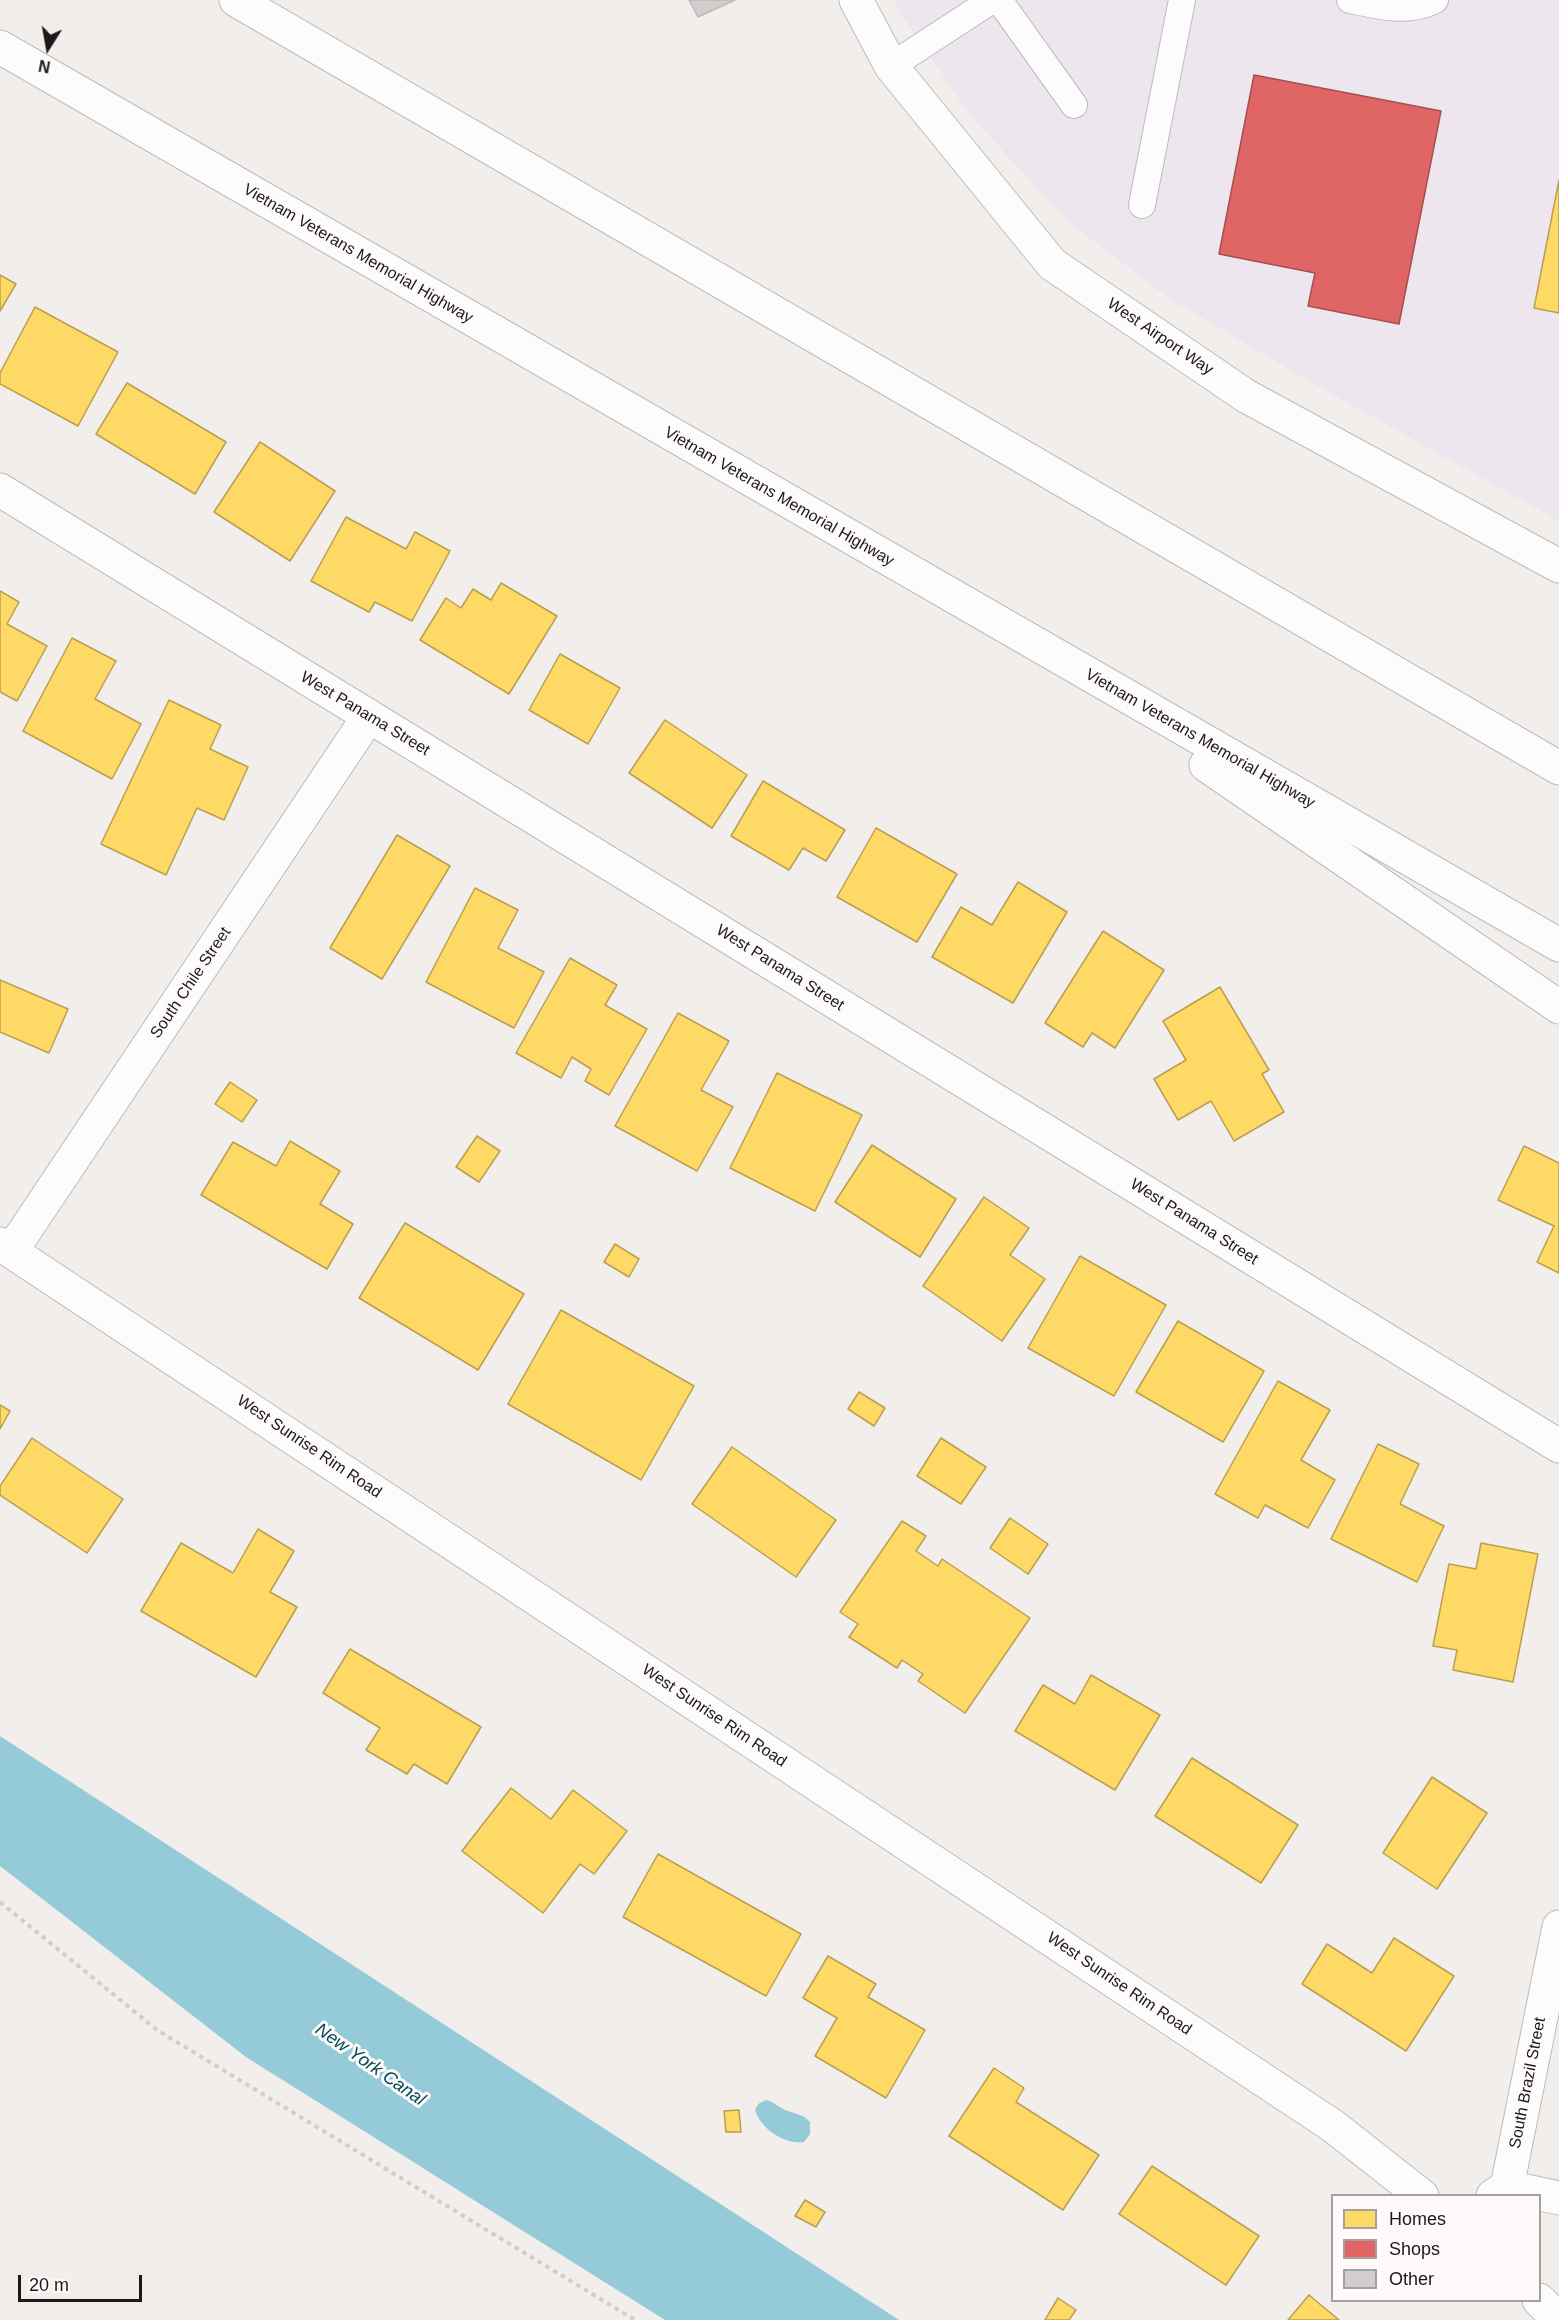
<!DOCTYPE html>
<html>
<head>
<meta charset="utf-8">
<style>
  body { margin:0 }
  #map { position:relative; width:1559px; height:2320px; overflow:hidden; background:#f1eeec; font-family:Arial,sans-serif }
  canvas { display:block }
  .legend { position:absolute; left:1331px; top:2194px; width:210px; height:108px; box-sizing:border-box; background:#fefaf9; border:2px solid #a3a09f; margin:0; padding:8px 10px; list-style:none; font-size:18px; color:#1b1919 }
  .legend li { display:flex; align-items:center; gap:12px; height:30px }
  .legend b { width:30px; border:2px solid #a3a09f }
  .north { position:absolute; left:18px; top:18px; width:60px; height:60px; -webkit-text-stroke:4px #fefaf9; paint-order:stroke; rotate:191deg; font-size:16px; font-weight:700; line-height:24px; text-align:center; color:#1b1919 }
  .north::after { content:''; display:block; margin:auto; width:21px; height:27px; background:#1b1919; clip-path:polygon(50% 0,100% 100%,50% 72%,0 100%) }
  .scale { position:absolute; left:18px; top:2275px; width:124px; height:27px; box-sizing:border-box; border:3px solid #1b1919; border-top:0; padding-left:8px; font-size:18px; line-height:21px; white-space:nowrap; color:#1b1919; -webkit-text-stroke:4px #fefaf9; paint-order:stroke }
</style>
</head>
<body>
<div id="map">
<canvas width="1559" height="2320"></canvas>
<ul class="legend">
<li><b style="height:16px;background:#ffd966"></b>Homes</li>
<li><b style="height:16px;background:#e06666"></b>Shops</li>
<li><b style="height:16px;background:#d1cecd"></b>Other</li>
</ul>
<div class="north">N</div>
<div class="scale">20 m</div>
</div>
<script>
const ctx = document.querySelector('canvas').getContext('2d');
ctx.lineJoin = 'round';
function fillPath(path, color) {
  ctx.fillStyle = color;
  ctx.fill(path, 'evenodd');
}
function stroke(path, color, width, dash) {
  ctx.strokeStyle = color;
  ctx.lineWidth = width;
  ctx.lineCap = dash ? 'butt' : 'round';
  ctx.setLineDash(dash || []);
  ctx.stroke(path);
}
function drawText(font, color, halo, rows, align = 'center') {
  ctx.font = font + ' Arial,sans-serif';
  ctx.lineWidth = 6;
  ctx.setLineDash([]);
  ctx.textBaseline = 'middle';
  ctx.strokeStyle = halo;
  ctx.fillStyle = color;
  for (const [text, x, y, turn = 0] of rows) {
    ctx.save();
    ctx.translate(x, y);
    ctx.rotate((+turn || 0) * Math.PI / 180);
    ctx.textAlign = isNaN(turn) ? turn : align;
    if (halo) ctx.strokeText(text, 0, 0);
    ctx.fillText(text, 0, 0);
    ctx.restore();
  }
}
const commercial = new Path2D(`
  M894 0H1559V521L1312 383 1167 297 1067 221 969 114 902 15Z`);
const water = new Path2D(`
  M0 1736 899 2320H665L246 2057 0 1866Z
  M766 2100C775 2102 779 2108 788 2111 798 2115 803 2114 810 2122V2134L804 2142C785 2145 761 2129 755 2110L758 2104Z`);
const homes = new Path2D(`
  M1559 180V313L1534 308Z
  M0 275 16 284 0 311Z
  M35 307 118 352 78 426 0 384V373Z
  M127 383 226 442 195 494 96 434Z
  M260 442 335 491 290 561 214 512Z
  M346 517 406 549 415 532 450 551 412 621 375 602 369 612 311 581Z
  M501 583 557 616 509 694 420 640 446 598 461 608 473 589 491 600Z
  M0 591 19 602 7 624 47 646 17 701 0 692Z
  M72 638 116 661 95 699 141 724 112 779 23 731Z
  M560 654 620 688 588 744 529 710Z
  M169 700 221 725 210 749 248 767 224 820 197 808 166 875 101 844Z
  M665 720 747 775 712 828 629 773Z
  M763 781 845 830 826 861 803 848 789 870 731 836Z
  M876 828 957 874 917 942 837 897Z
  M397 835 450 866 382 979 330 948Z
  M1018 882 1067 912 1013 1003 932 957 961 907 992 925Z
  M475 888 518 910 498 948 544 972 514 1028 426 982Z
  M1103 931 1164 970 1115 1048 1092 1033 1083 1047 1045 1023Z
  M570 958 617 985 605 1005 647 1029 609 1095 585 1081 591 1069 572 1057 561 1078 516 1053Z
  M0 980 68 1009 49 1053 0 1032Z
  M1220 987 1269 1070 1262 1074 1284 1112 1234 1141 1211 1101 1178 1120 1154 1079 1186 1060 1163 1021Z
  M678 1013 729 1041 701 1090 733 1107 697 1171 615 1126Z
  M777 1073 862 1115 815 1211 730 1168Z
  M230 1082 257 1100 242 1122 215 1104Z
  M477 1136 500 1151 479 1182 456 1167Z
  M290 1141 340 1171 320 1204 353 1224 327 1269 201 1195 233 1142 276 1166Z
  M872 1145 956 1199 920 1257 835 1202Z
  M1524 1146 1559 1163V1273L1537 1262 1554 1226 1498 1200Z
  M984 1197 1029 1228 1010 1255 1045 1279 1002 1341 923 1286Z
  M405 1223 524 1294 478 1370 359 1298Z
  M615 1244 639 1259 629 1277 604 1262Z
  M1080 1256 1166 1305 1114 1396 1028 1348Z
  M561 1310 694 1386 641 1480 508 1404Z
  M1178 1321 1264 1371 1223 1442 1136 1392Z
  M1278 1381 1330 1410 1301 1460 1335 1480 1308 1528 1265 1505 1258 1518 1215 1494Z
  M859 1392 885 1408 874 1426 848 1409Z
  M0 1405 10 1411 0 1429Z
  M32 1438 123 1499 87 1553 0 1495V1486Z
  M941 1438 986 1467 961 1504 917 1476Z
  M1378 1444 1419 1464 1400 1504 1444 1526 1417 1582 1331 1539Z
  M732 1447 836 1520 796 1577 692 1504Z
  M1010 1518 1048 1544 1028 1574 990 1548Z
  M902 1521 926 1536 916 1551 938 1566 942 1559 1030 1618 965 1713 918 1681 923 1674 902 1660 897 1668 849 1637 858 1624 840 1612Z
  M258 1529 294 1551 270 1592 297 1607 256 1677 141 1611 181 1543 233 1573Z
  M1481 1543 1538 1554 1513 1682 1453 1670 1457 1650 1433 1646 1449 1564 1476 1569Z
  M350 1649 481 1727 447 1784 414 1764 407 1774 366 1750 380 1728 323 1693Z
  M1091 1675 1160 1715 1115 1790 1015 1731 1043 1685 1075 1704Z
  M1192 1758 1298 1825 1261 1883 1155 1816Z
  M1432 1777 1487 1813 1437 1889 1383 1853Z
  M511 1788 551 1819 573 1790 627 1831 594 1874 580 1864 543 1913 462 1851Z
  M658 1854 801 1934 766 1996 623 1917Z
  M1394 1938 1454 1976 1406 2051 1302 1984 1327 1944 1372 1973Z
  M828 1956 876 1984 868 1997 925 2030 886 2098 815 2056 837 2018 803 1998Z
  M994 2068 1024 2088 1016 2102 1099 2155 1063 2210 949 2136Z
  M739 2110 741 2132H726L724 2111Z
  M1152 2166 1259 2236 1226 2285 1119 2214Z
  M805 2200 825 2212 816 2227 795 2216Z
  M1309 2295 1339 2320H1288Z
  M1058 2298 1076 2310 1069 2320H1045Z`);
const shops = new Path2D(`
  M1254 75 1441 111 1399 324 1308 306 1315 273 1219 254Z`);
const building = new Path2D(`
  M689 0H735L698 17Z`);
const path = new Path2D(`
  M0 1902 157 2030 635 2320`);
const lane = new Path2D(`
  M999 0 1074 105
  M1350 0C1379 6 1407 14 1435 0
  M891 66 992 0
  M1142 205 1182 0`);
const street = new Path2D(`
  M0 490 1559 1446
  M0 1244 1333 2126 1422 2196
  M12 1250 369 716
  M1507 2187 1559 2198
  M1493 2196 1507 2187 1559 1927
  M1539 2300 1559 2320`);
const secondary = new Path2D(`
  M856 0 891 66 1052 264 1246 396 1559 566`);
const highway = new Path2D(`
  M236 0 1559 768
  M0 47 1559 945
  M1206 765 1559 1007`);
const streetNames = [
  ["Vietnam Veterans Memorial Highway",358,254,30],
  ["West Airport Way",1160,337,34],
  ["Vietnam Veterans Memorial Highway",779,497,30],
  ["West Panama Street",365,714,31],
  ["Vietnam Veterans Memorial Highway",1200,739,30],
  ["West Panama Street",780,968,32],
  ["South Chile Street",191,983,-56],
  ["West Panama Street",1194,1222,32],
  ["West Sunrise Rim Road",309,1447,34],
  ["West Sunrise Rim Road",714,1716,34],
  ["West Sunrise Rim Road",1119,1984,34],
  ["South Brazil Street",1528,2083,-79]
];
const waterNames = [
  ["New York Canal",370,2065,35]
];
fillPath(commercial, '#eee6ef');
fillPath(water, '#95cad8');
fillPath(homes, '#ffd966');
stroke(homes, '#bb9f4f', 1.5);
fillPath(shops, '#e06666');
stroke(shops, '#a54f4f', 1.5);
fillPath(building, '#d1cecd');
stroke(building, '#bcbab8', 1.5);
stroke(lane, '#bebbba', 28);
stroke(street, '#bebbba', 35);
stroke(secondary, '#bebbba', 35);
stroke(highway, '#bebbba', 35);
stroke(path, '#cfcece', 4, [4.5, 4.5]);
stroke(lane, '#fdfcfc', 26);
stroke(street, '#fdfcfc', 33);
stroke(secondary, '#fdfcfc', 33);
stroke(highway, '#fdfcfc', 33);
drawText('16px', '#1b1919', '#fefaf9', streetNames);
drawText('italic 18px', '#004a59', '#fefaf9', waterNames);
</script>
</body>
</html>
